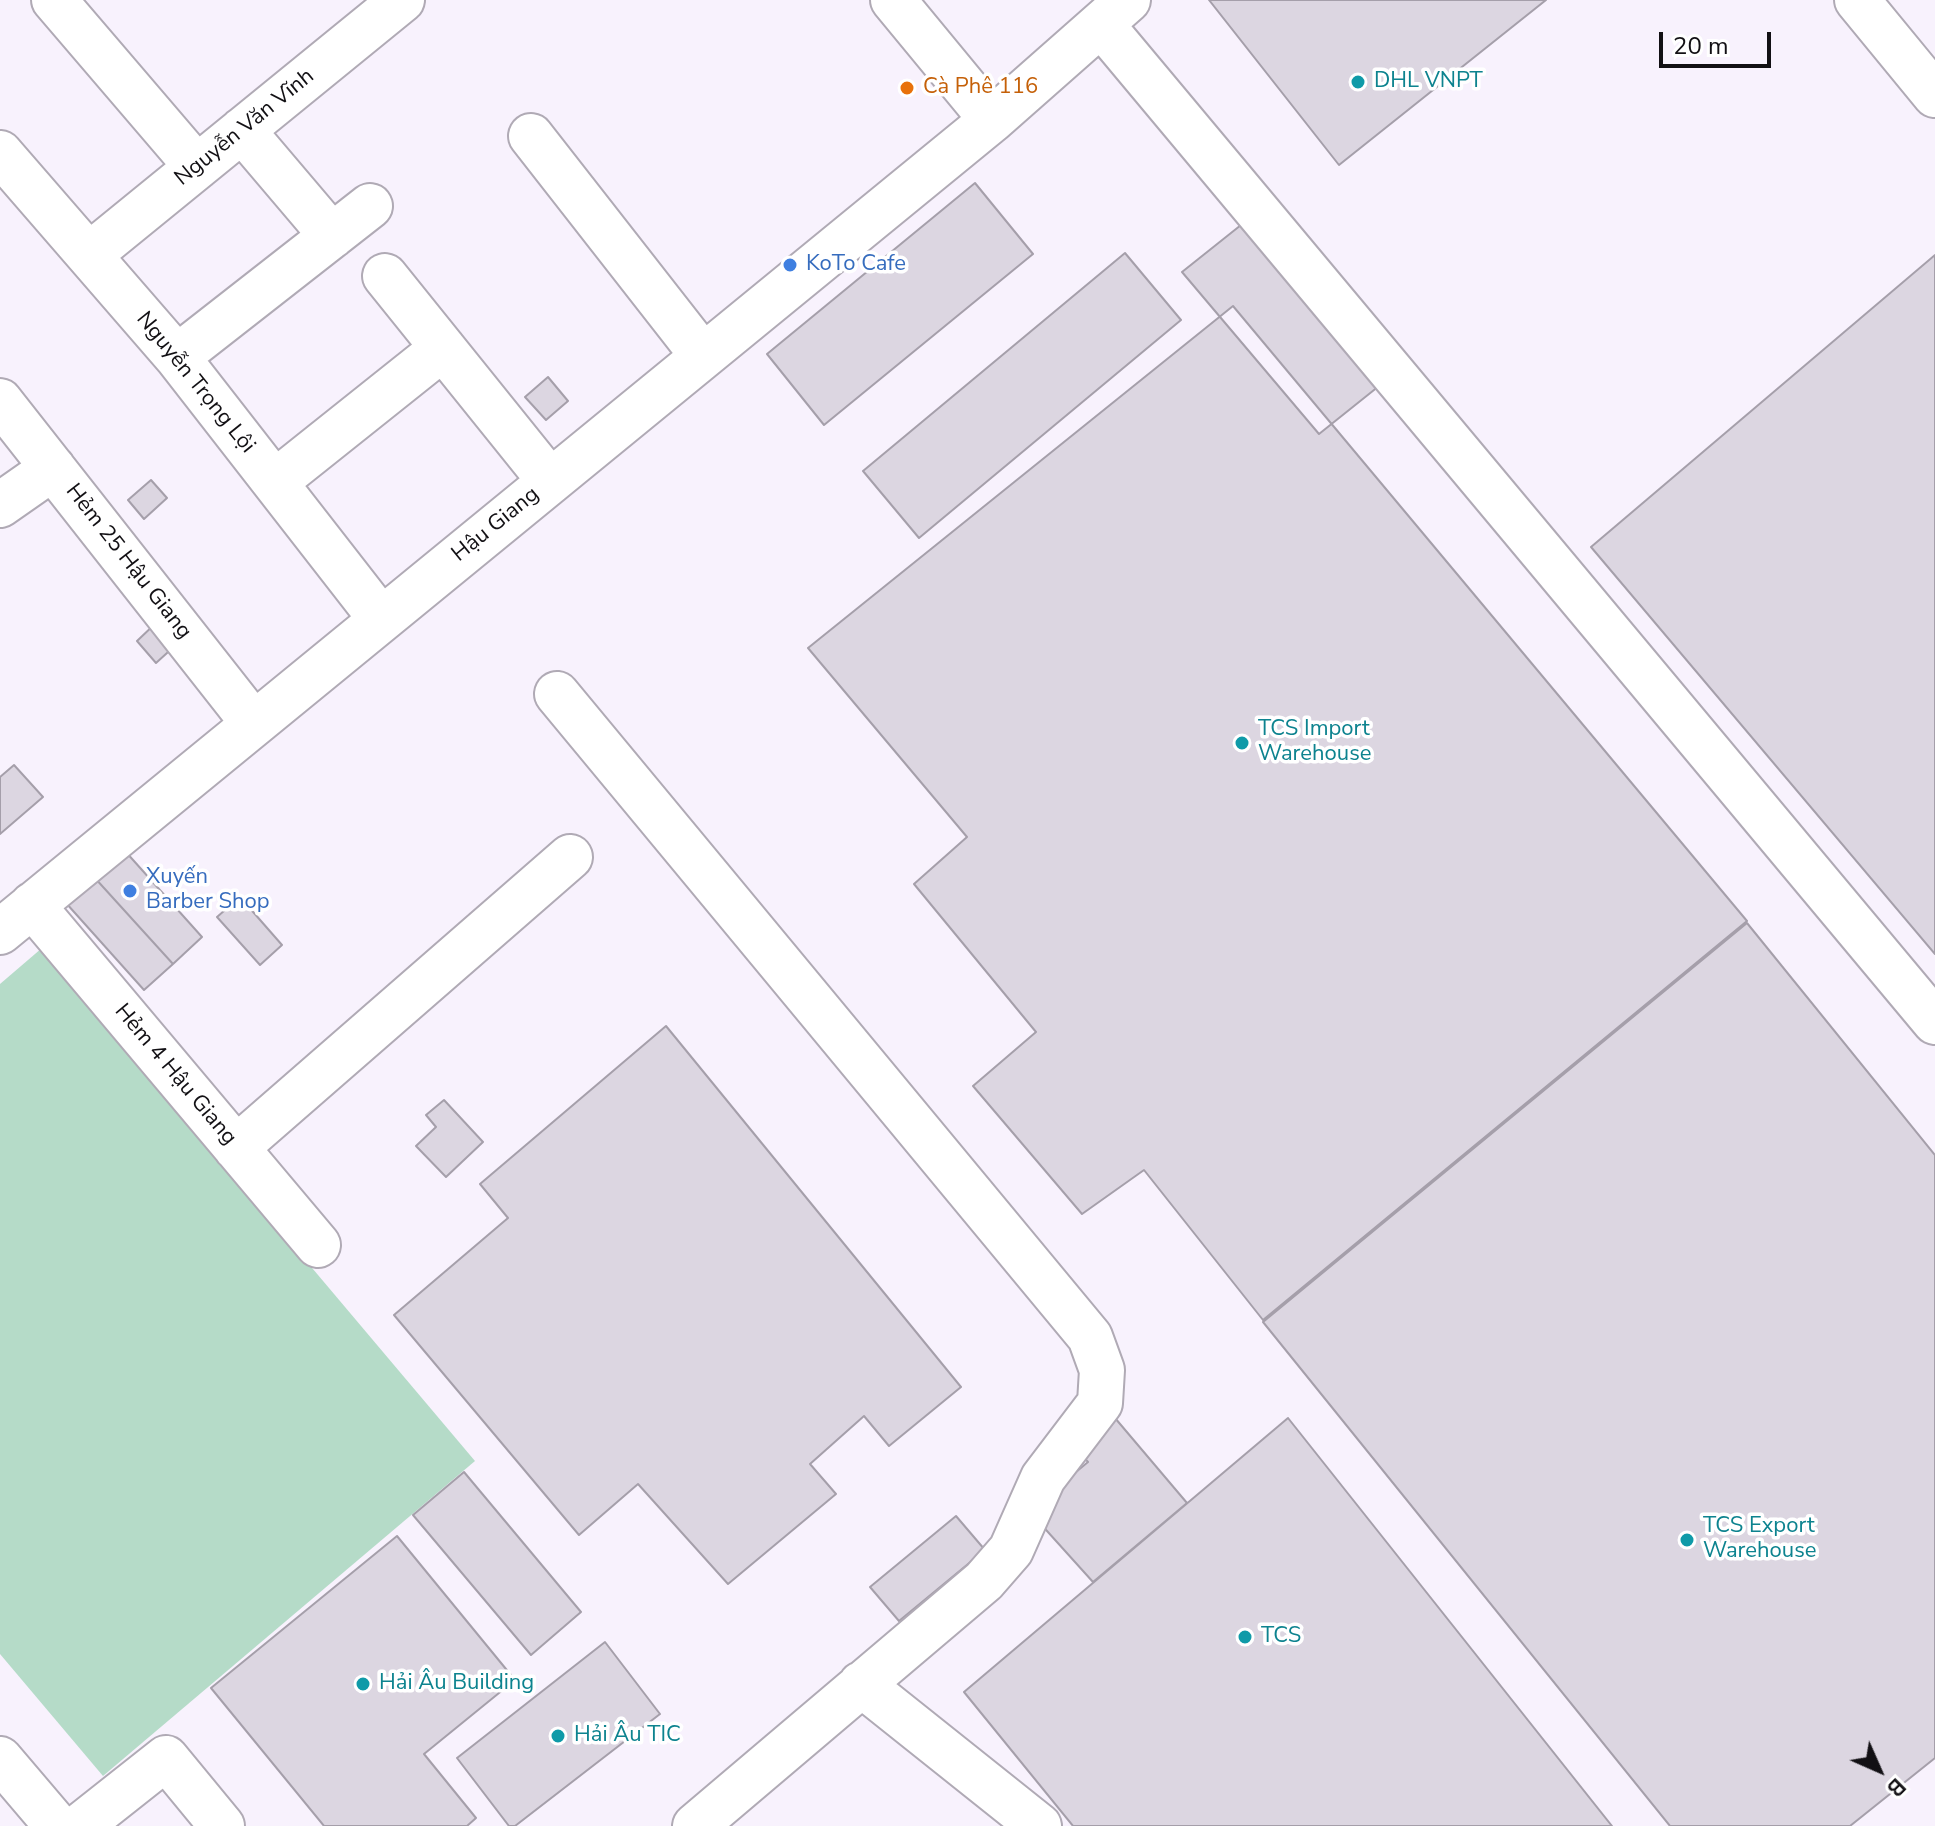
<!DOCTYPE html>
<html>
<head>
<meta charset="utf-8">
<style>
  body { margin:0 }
  #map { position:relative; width:1935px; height:1826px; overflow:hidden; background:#f8f2fd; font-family:"Nunito Sans",sans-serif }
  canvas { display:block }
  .north { position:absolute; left:1839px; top:1730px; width:80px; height:80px; -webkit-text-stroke:6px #fff; paint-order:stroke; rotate:135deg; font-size:22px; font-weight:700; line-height:32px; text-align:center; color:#121014 }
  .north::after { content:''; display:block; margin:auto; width:28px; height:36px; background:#121014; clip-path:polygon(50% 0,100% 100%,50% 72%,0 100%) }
  .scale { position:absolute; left:1659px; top:32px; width:112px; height:36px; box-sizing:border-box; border:4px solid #121014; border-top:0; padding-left:10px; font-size:24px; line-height:28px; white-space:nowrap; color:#121014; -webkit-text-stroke:6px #fff; paint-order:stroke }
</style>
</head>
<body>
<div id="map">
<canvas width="1935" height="1826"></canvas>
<div class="north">B</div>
<div class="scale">20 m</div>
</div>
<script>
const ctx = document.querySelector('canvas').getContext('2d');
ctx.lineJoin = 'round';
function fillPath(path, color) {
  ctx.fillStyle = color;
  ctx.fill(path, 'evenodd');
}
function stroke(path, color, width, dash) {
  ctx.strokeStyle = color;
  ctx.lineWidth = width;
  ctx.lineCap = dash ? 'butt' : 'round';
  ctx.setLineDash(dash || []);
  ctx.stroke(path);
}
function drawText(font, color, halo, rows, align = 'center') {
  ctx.font = font + ' "Nunito Sans",sans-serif';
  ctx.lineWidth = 7;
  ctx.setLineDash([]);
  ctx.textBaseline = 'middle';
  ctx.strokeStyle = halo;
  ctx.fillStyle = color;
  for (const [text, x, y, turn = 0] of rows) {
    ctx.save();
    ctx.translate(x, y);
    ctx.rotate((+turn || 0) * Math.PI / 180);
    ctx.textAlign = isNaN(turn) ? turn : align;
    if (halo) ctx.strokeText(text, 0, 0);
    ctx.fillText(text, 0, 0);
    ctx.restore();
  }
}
const green = new Path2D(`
  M42 948 475 1461 103 1776 0 1654V984Z`);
const building = new Path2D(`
  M1209 0H1546L1339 165Z
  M975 183 1033 254 824 425 767 354Z
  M1241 225 1379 386 1319 434 1182 272Z
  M1125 253 1181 320 919 538 863 471Z
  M1935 255V954L1591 547Z
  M1233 306 1747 921 1263 1320 1144 1170 1082 1214 973 1086 1036 1032 914 884 967 837 808 648Z
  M548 377 568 401 546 420 525 397Z
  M151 480 167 498 144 519 128 500Z
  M158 621 178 643 156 663 137 641Z
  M14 765 43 797 0 834V777Z
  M125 851 202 937 173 964 94 877Z
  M94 877 173 964 144 990 66 903Z
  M240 897 282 945 260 965 217 917Z
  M1747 923 1935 1155V1758L1850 1826H1670L1263 1322Z
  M666 1026 961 1387 889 1446 864 1416 810 1464 836 1494 728 1584 638 1484 579 1535 394 1315 508 1218 480 1184Z
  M444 1100 483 1142 446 1177 416 1146 436 1127 426 1115Z
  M1115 1418 1187 1503 1093 1582 1029 1511 1088 1462 1077 1450Z
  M1288 1418 1612 1826H1073L964 1692Z
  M464 1472 581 1612 531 1655 413 1515Z
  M956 1516 985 1550 899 1621 870 1587Z
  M397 1536 515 1680 424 1754 476 1818 467 1826H324L211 1688Z
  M605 1642 660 1714 515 1826H509L457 1758Z`);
const minor = new Path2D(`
  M54 0 197 167
  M893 0 992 120
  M1857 0 1935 95
  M1101 24 1935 1022
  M242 130 332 236
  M531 136 703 356
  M0 153 177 357 381 619
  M89 255 402 0
  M385 276 550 481
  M177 357 370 206
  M0 401 254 724
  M275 482 443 348
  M0 505 53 468
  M557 694 1090 1337 1102 1370 1100 1403 1043 1478 1011 1550 984 1581 695 1826
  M32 905 318 1245
  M0 932 992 120 1128 0
  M236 1148 570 857
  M861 1684 1039 1826
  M80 1826 166 1758 222 1826`);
const major = new Path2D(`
  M0 1759 57 1826`);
const markers = [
  [1358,82,8,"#0f9aa8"],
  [907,88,8,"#e8710a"],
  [790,265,8,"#3f7fe0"],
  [1242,743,8,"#0f9aa8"],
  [130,891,8,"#3f7fe0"],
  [1687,1540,8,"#0f9aa8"],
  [1245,1637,8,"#0f9aa8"],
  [363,1684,8,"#0f9aa8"],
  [558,1736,8,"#0f9aa8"]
];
const cultureNames = [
  ["DHL VNPT",1374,82],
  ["TCS Import",1258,730],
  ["Warehouse",1258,755],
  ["TCS Export",1703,1527],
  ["Warehouse",1703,1552],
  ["TCS",1261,1637],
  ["Hải Âu Building",379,1684],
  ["Hải Âu TIC",574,1736]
];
const foodNames = [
  ["Cà Phê 116",923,88]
];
const streetNames = [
  ["Nguyễn Văn Vĩnh",245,128,-39],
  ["Nguyễn Trọng Lội",195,383,51],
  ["Hậu Giang",496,525,-39],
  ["Hẻm 25 Hậu Giang",128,562,52],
  ["Hẻm 4 Hậu Giang",175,1075,50]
];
const shopNames = [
  ["KoTo Cafe",806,265],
  ["Xuyến",146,878],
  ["Barber Shop",146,903]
];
fillPath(green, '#b5dbc8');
fillPath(building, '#dcd6e1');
stroke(building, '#a59faa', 2);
stroke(minor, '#b0aab5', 48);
stroke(major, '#b0aab5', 48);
stroke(minor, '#fff', 44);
stroke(major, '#fff', 44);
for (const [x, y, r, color] of markers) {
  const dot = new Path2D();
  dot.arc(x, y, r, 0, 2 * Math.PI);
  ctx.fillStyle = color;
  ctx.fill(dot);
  stroke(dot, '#fff', 3);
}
drawText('22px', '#0d838f', '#fff', cultureNames, 'left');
drawText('22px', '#c56008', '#fff', foodNames, 'left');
drawText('22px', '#121014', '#fff', streetNames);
drawText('22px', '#366cbe', '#fff', shopNames, 'left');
</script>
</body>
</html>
